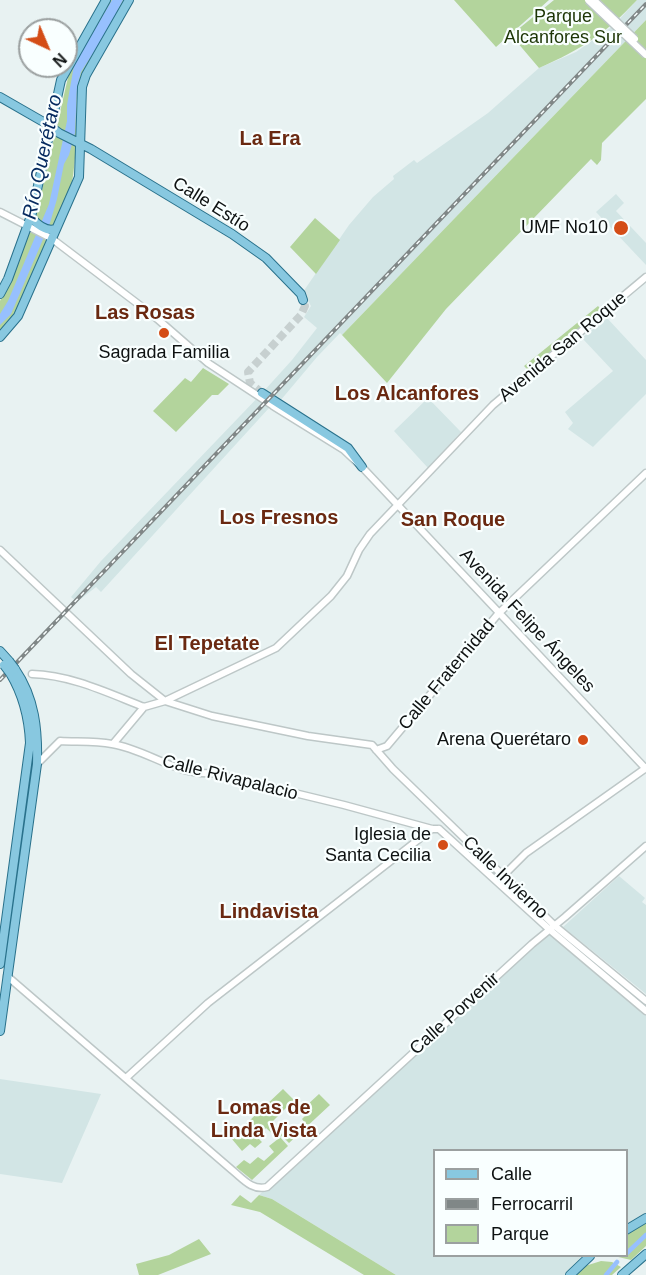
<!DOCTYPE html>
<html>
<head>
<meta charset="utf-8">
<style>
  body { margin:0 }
  #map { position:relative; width:646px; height:1275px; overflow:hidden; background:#e8f2f2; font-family:Helvetica,sans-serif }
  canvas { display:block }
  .legend { position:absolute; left:433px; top:1149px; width:195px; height:108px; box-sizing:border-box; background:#f9ffff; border:2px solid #9ba0a0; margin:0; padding:8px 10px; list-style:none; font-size:18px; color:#0e1212 }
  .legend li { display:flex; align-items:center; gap:12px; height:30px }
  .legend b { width:30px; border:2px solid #9ba0a0 }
  .north { position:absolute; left:18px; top:18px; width:60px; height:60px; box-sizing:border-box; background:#f9ffff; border:2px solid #9ba0a0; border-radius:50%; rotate:136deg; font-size:16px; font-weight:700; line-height:24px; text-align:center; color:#0e1212 }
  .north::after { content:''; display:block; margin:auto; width:21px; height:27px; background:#d44d17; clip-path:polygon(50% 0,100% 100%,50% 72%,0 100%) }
</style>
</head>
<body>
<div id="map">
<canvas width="646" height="1275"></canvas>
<ul class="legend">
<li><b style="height:8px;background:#88c8e0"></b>Calle</li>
<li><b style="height:8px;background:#808787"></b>Ferrocarril</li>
<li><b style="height:16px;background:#b3d49c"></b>Parque</li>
</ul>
<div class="north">N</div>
</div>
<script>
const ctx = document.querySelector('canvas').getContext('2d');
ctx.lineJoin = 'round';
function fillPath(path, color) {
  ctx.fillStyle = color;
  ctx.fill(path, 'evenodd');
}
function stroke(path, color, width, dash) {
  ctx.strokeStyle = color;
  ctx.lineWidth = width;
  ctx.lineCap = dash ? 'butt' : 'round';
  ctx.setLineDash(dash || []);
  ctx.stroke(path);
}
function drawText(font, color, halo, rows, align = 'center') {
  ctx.font = font + ' Helvetica,sans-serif';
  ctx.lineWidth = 4.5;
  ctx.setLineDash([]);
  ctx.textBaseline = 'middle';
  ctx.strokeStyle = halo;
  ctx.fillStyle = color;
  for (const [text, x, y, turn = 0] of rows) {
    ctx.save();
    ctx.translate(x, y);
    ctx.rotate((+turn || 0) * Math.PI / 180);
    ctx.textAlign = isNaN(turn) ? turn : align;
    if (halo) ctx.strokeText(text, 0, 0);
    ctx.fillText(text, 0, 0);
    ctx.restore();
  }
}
const built = new Path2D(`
  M637 0H646V20L342 335 340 333 317 357 280 401H276L269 408 101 592 96 587 77 602 71 597 101 561 263 392 292 360 317 328 304 317 311 306 303 292 349 225 373 197 394 179 393 176 414 160 417 163 488 113 539 68 576 52 613 26Z
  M616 194 624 203 616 211 646 243V265L596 212Z
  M607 318 646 360V394L593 447 568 429 573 423 565 412 613 371 582 338Z
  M428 398 461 432 428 468 394 431Z
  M619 876 645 898 642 902 646 905V994L563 927Z
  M550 930 646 1011V1218L627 1230 626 1150H434V1256H590L570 1275H396L272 1199 259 1195Z
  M0 1079 101 1094 62 1183 0 1174Z`);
const green = new Path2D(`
  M110 0H126C111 25 87 58 79 84 75 97 77 112 77 125 77 142 75 159 73 176 70 199 56 218 47 239 32 271 24 306 0 333V301L35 220 70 69Z
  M454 0H549L496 47Z
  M554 0H637C604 35 582 49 539 68L511 35Z
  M646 20V99L602 143 601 160 597 165 591 159 446 309 387 383 342 335Z
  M315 218 340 240 316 274 290 247Z
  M598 306 604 313 530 372 524 366Z
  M203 368 229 384 218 395H212L176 432 153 411 185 378 191 382Z
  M283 1089 294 1100 270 1124 283 1135 289 1129 294 1133 305 1123 302 1119 310 1111 306 1106 319 1094 330 1105 289 1143 282 1136 280 1137 288 1146 252 1180 236 1167 244 1160 250 1164 258 1157 264 1161 274 1152 269 1146 278 1139 266 1128 257 1137 262 1142 255 1148 250 1144 242 1151 231 1138Z
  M240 1195 251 1203 259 1195 272 1199 396 1275H364L260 1212 231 1205Z
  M646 1221V1246L631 1260 614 1256H626L627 1233Z
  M199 1239 211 1254 158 1275H139L136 1264 169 1255Z
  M601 1261 612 1262 621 1267 612 1275H576L585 1266Z`);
const water = new Path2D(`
  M112 0H123L106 33 81 72 77 88 75 133 69 155 64 164 57 199 50 223 11 314 0 325V314L8 301 49 204 67 121V105L74 65Z`);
const canal = new Path2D(`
  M626 1254 646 1235
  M606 1275 617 1262`);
const majorTunnel = new Path2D(`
  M262 393 250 383 248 372 301 315 305 306 303 300`);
const minor = new Path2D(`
  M0 212 51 238 154 316 208 363 272 405
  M273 406 344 450 362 467 646 769
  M0 550 131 674 165 701 212 716 308 736 372 745 393 769 555 926 646 1001
  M32 674C71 675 108 693 144 707
  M144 707 165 701 276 648 331 596 347 576 359 550 370 534 493 405 646 277
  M113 744 144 707
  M376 750 387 746 498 614 646 473
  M37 764 60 741C77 742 95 741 112 744 146 749 177 776 212 773L344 805 432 829H439
  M439 829 550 930 646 1011
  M503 876 526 853 646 768
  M7 976 232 1170C243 1179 252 1191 267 1187L532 944 565 917 646 846
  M126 1078 208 1003 432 829`);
const major = new Path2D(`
  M0 97 47 124 59 133 91 149 232 234 266 258 301 294 303 300
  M31 216C35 224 47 232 55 229
  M0 294 8 279 32 213 61 80 106 0
  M0 337 18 316 79 177 82 87 86 75 129 0
  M262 393 348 448 362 467
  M0 651 9 661
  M0 964 30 743C29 719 22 693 10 673
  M0 1031 37 764C38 730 35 698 15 669
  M626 1230 646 1218
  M570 1275 590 1256
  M622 1275 646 1254`);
const rail = new Path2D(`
  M0 680 646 4`);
const minorBridge = new Path2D(`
  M588 0 646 55
  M594 0 635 39`);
const majorBridge = new Path2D(`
  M9 661 15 669
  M4 665 10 673`);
const markers = [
  [621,228,8,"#d44d17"],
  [164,333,6,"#d44d17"],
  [583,740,6,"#d44d17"],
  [443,845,6,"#d44d17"]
];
const parkNames = [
  ["Parque",563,17],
  ["Alcanfores Sur",563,38]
];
const streetNames = [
  ["Calle Estío",211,205,32],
  ["Avenida San Roque",563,347,-40],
  ["Avenida Felipe Ángeles",527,621,47],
  ["Calle Fraternidad",447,675,-50],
  ["Calle Rivapalacio",230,778,14],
  ["Calle Invierno",505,878,44],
  ["Calle Porvenir",455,1014,-42]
];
const poiNames = [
  ["UMF No10",608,228],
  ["Sagrada Familia",164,353,"center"],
  ["Arena Querétaro",571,740],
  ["Iglesia de",431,835],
  ["Santa Cecilia",431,856]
];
const neighbourhoodNames = [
  ["La Era",270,139],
  ["Las Rosas",145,313],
  ["Los Alcanfores",407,394],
  ["Los Fresnos",279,518],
  ["San Roque",453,520],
  ["El Tepetate",207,644],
  ["Lindavista",269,912],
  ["Lomas de",264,1108],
  ["Linda Vista",264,1131]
];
const waterNames = [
  ["Río Querétaro",43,157,-78]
];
fillPath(built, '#d2e5e5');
fillPath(green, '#b3d49c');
fillPath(water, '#97c0fe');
stroke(canal, '#97c0fe', 4.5);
stroke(majorTunnel, '#c7d0d0', 8, [8, 4]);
stroke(minor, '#bdc7c7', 9);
stroke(major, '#29718b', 10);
stroke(minor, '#fff', 6);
stroke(major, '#88c8e0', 8);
stroke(rail, '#808787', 4);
stroke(rail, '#f9ffff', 1.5, [4.5]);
stroke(minorBridge, '#bdc7c7', 9, []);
stroke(majorBridge, '#29718b', 10, []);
stroke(minorBridge, '#fff', 6);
stroke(majorBridge, '#88c8e0', 8);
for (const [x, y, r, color] of markers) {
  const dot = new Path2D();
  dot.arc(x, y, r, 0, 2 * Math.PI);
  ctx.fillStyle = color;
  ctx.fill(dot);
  stroke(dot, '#f9ffff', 2);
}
drawText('18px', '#1c3505', '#f9ffff', parkNames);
drawText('18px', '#0e1212', '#f9ffff', streetNames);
drawText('18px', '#0e1212', '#f9ffff', poiNames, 'right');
drawText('bold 20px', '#6a2911', '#f9ffff', neighbourhoodNames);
drawText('italic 20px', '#052a5f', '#f9ffff', waterNames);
</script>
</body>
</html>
